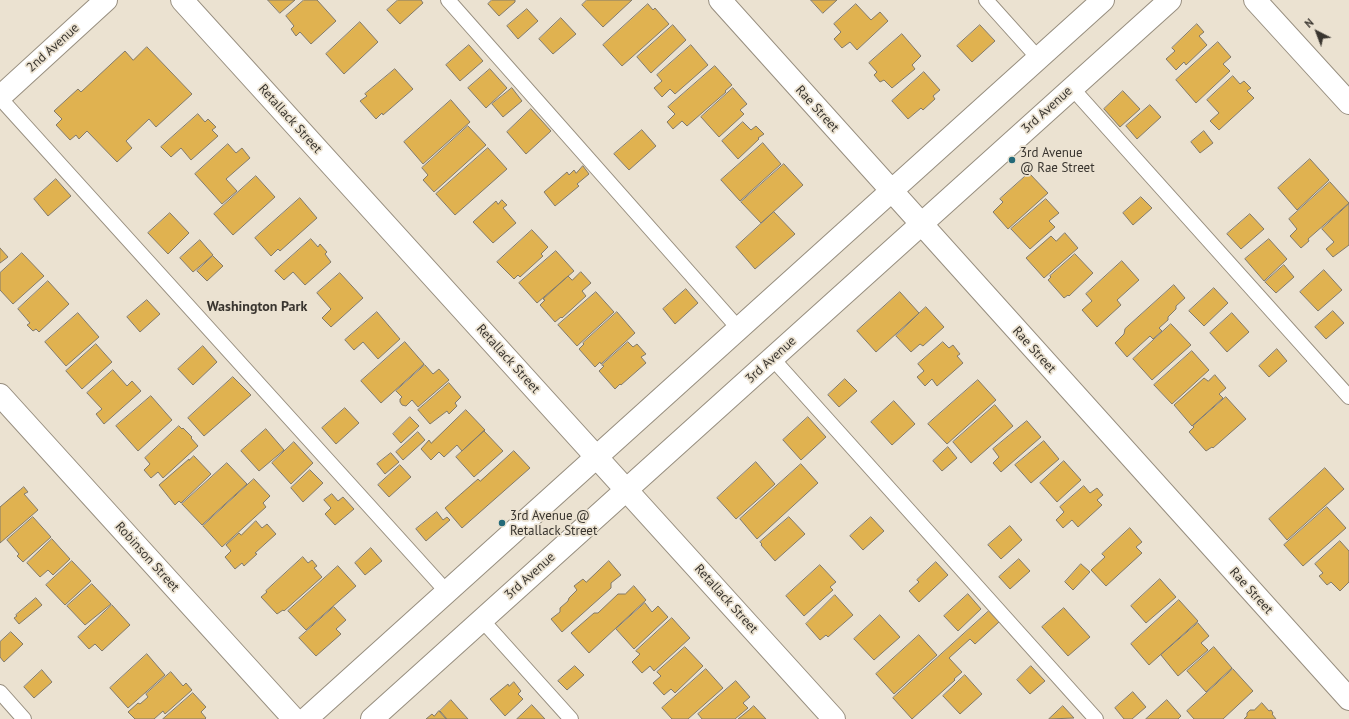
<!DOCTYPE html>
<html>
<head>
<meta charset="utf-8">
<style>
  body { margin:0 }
  #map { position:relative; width:1349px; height:719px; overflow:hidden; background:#ebe2d1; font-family:"PT Sans",sans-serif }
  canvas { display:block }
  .north { position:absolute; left:1297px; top:12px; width:40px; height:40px; -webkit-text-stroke:3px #ebe2d1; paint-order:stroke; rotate:318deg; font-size:11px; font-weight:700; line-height:16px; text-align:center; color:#39352f }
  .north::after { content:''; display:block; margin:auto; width:14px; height:18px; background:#39352f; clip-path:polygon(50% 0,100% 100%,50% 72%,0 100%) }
</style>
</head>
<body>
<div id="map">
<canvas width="1349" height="719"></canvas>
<div class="north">N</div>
</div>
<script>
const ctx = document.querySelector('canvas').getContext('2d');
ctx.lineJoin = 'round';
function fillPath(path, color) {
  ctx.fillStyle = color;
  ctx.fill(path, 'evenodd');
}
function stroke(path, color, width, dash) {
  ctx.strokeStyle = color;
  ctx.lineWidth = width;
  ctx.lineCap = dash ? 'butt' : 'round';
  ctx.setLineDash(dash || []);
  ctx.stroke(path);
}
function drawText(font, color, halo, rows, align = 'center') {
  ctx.font = font + ' "PT Sans",sans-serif';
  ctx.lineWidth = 3.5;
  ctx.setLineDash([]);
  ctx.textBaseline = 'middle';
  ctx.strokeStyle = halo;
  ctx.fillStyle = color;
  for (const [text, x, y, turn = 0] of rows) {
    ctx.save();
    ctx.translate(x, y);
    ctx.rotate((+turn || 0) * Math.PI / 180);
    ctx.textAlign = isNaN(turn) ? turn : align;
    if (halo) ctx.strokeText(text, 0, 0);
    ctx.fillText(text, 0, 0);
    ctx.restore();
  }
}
const building = new Path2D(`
  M268 0H295L280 13Z
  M304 0H317L336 21 311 44 300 32 296 36 291 29 294 26 286 16Z
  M398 0H421L423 3 400 24 387 10Z
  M492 0H515V2L499 16 488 4Z
  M587 0H632L603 27 582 5Z
  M811 0H837L823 13Z
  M648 4 653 10 655 8 669 24 622 66 603 45Z
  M856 4 871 20 880 12 888 21 857 50 850 42 842 48 834 39 841 32 834 24Z
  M527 9 538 21 518 39 507 26Z
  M561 18 576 34 553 54 539 39Z
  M360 22 378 42 344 74 326 54Z
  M1197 24 1204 32 1199 36 1207 45 1186 65 1184 62 1176 70 1166 59 1175 51 1172 48Z
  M673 25 686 40 651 73 637 57Z
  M980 25 995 41 972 62 957 46Z
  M902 34 921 56 912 65 915 69 892 88 884 80 880 82 874 75 877 72 869 63Z
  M1218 42 1231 57 1223 64 1230 71 1196 103 1176 80Z
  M469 45 483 61 460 81 446 65Z
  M691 45 708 65 675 94 670 89 662 97 654 88 662 81 657 75Z
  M147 47 192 94 156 127 149 119 126 141 132 148 117 162 87 131 79 139 76 135 70 140 56 125 62 119 54 111 78 89 81 92 125 51 133 60Z
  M715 66 732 85 725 91 726 92 687 126 682 121 673 129 667 122 675 114 668 107Z
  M395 69 413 89 383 115 382 113 376 119 360 101 367 96 365 94Z
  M490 69 507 88 486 108 468 88Z
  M924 72 940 90 933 96 935 99 923 110 921 108 908 119 892 101Z
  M1233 76 1240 84 1244 81 1251 88 1247 91 1254 98 1219 130 1210 121 1219 113 1207 100Z
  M512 88 522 101 503 117 492 104Z
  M733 88 747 104 740 110 744 114 719 137 701 117Z
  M1123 91 1140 109 1120 127 1104 109Z
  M451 100 470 122 423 164 404 142Z
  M1150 105 1161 117 1137 139 1126 126Z
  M531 109 551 131 526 154 507 132Z
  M198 114 205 122 208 119 216 127 212 130 218 136 191 160 181 148 171 157 161 147Z
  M743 122 751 130 756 126 764 134 758 138 759 139 738 159 722 141Z
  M468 126 486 145 434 192 423 180 428 175 422 168Z
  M642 130 656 146 629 170 614 154Z
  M1204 131 1213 143 1200 153 1191 142Z
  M763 143 781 164 740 201 721 180Z
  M228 144 236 153 242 148 250 158 226 179 237 191 222 204 195 174Z
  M488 148 507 169 455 215 436 194Z
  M1310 159 1329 180 1297 210 1278 188Z
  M784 164 803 185 761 223 741 202Z
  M583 166 589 174 577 184 579 186 555 206 544 192 567 172 569 175 574 170 576 173Z
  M1029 173 1048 193 1008 229 993 212 1003 202 1000 199Z
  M256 176 275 197 233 235 214 214Z
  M56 179 71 196 48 216 34 199Z
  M1330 182 1349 203 1308 239 1309 241 1301 248 1290 236 1297 229 1289 219Z
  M1141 197 1152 208 1133 225 1123 213Z
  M300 198 317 218 280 251 278 249 271 256 255 238Z
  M1046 199 1059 213 1049 221 1055 227 1030 249 1011 229Z
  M502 200 507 205 503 208 516 223 493 243 473 222 496 201 498 204Z
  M1349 204V245L1333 257 1326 249 1334 242 1322 229Z
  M774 212 795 234 755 269 736 247Z
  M170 213 189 233 168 254 148 233Z
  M1250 214 1264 229 1241 249 1227 234Z
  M532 230 548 247 541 254 543 256 520 277 518 275 514 279 497 262Z
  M1065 233 1078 248 1044 278 1026 258 1051 236 1056 241Z
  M311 239 318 247 320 244 327 252 325 254 331 262 305 285 293 272 284 280 275 271Z
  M1269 239 1287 259 1264 281 1245 259Z
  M200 240 213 255 193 272 180 258Z
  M0 248 8 257 0 263Z
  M556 251 574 271 537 303 519 283Z
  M22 253 44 276 13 304 0 290V273Z
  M1075 254 1093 273 1069 296 1068 295 1064 298 1048 280 1051 277 1050 276Z
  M213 256 223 266 207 281 197 271Z
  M1122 261 1139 280 1117 300 1121 305 1097 327 1082 310 1092 301 1086 294Z
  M1284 265 1294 277 1276 293 1265 282Z
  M1324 270 1342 290 1318 311 1300 292Z
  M581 272 591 283 582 291 586 296 562 318 561 317 555 322 540 305 545 300 543 299 568 276 572 280Z
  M340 273 363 298 331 327 322 318 331 309 317 293Z
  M48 281 69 304 39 332 36 329 33 331 27 325 30 323 18 309Z
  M1174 285 1185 298 1176 306V309L1168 317V320L1159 328 1162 331 1153 339 1150 336 1127 357 1115 343 1124 334 1125 329Z
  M1214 288 1228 303 1204 326 1189 311Z
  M686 289 698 303 675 324 663 309Z
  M596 292 614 312 577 346 558 325Z
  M900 292 919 313 876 352 857 331Z
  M147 300 160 314 140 332 127 317Z
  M926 307 944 327 923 346 920 344 911 352 896 336Z
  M1333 311 1344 323 1326 339 1315 327Z
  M377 312 400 339 378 359 363 342 354 350 345 340Z
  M617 312 635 333 601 364 600 362 595 367 579 349 584 344 583 343Z
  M78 313 99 337 66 366 45 342Z
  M1232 313 1249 332 1227 352 1210 333Z
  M1171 324 1191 345 1152 380 1133 359Z
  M405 342 424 364 381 403 361 381Z
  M628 342 633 347 637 344 646 354 641 357 646 363 621 385 620 384 615 389 599 371 604 366 602 365Z
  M943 342 949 348 953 345 960 354 957 356 963 363 937 386 932 379 925 386 917 377 924 371 918 364Z
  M96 344 112 362 82 389 66 371Z
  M203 346 217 362 193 385 178 369Z
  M1277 349 1287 361 1269 377 1259 366Z
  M1192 351 1209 370 1172 404 1154 385Z
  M425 365 433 374 439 369 449 380 418 407 412 400 406 406 402 405 400 402V399L402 397 396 391Z
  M113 370 127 386 132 381 141 391 104 424 96 414 102 409 87 393Z
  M1215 375 1226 388 1219 394 1223 398 1192 426 1174 405 1204 378 1208 381Z
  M233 377 251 395 204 436 188 418Z
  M845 379 857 391 839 407 828 395Z
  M978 380 996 400 947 444 928 424Z
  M449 383 461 397 455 403 457 406 449 414 447 411 430 424 418 410Z
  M151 396 172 420 138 451 116 426Z
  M1226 397 1246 419 1213 448 1212 447 1206 451 1189 432 1194 427 1193 426Z
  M894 401 915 424 892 445 871 422Z
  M995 405 1013 426 971 463 953 442Z
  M345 408 359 423 336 444 322 428Z
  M466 410 485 430 462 451 457 445 444 457 439 452 431 460 421 449 429 440 431 443Z
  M410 417 419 426 401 443 393 434Z
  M808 417 826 437 801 460 783 440Z
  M1027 421 1041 437 1001 472 993 463 999 457 993 449Z
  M179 426 182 429 183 428 192 437 191 438 198 446 163 478 158 472 151 478 144 470 150 464 145 458Z
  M266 429 284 450 259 471 241 451Z
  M484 431 503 451 474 477 456 457Z
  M418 432 425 440 403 460 396 452Z
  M1044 441 1059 459 1031 483 1015 465Z
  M294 442 313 463 291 484 272 463Z
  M948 447 957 458 942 471 933 461Z
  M514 451 530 468 462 528 445 508 478 479 480 481Z
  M391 453 399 462 385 474 377 464Z
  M194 456 211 474 181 503 179 501 175 505 159 485 189 459V460Z
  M1064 461 1081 480 1057 502 1040 483Z
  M756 462 775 484 736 519 717 498Z
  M227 463 247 484 202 525 182 504Z
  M801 464 818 483 757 539 740 519Z
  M400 465 411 477 389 497 378 485Z
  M1325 468 1344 489 1287 540 1269 519Z
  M310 470 323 483 303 502 291 488Z
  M254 479 270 496 263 503 266 507 222 547 203 526Z
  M1084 486 1090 493 1097 488 1103 495 1097 500 1102 505 1078 527 1072 520 1063 528 1056 520 1064 512 1060 507Z
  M24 487 28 492 24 494 38 510 0 543V507L20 490Z
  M332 494 338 501 343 497 354 509 335 525 325 514 331 508 324 500Z
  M1327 507 1346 528 1303 566 1284 545Z
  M437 512 443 520 447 517 450 520 426 541 416 529Z
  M33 517 51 537 23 562 17 556 19 554 7 540Z
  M789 517 805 534 775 561 761 545 762 544 760 542Z
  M871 517 884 531 863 550 850 536Z
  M256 521 262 528 267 524 276 534 255 553 257 554 244 566 242 563 235 569 225 557 231 551 226 545 239 533 241 535Z
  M1010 526 1022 540 1001 559 988 545Z
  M1130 528 1142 542 1136 547 1142 553 1106 586 1091 570 1105 557 1102 554Z
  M52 539 70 559 53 575 48 570 40 577 27 563Z
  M1340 541 1349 551V582L1340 591 1331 582 1327 585 1319 576 1323 573 1315 564Z
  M371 548 382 561 365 575 355 563Z
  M303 557 308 563 312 560 317 566 314 568 322 577 284 611 283 610 277 614 261 597 267 592 266 591Z
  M1019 559 1030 571 1010 589 999 577Z
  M72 561 91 581 65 605 46 585Z
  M609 561 621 575 611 583V588L562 632 551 619 560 612V608L568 601 569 598 577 590 574 586 583 579 586 582Z
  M936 562 948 575 919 602 909 591 919 582 917 580Z
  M1081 564 1090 572 1073 590 1065 582Z
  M820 565 836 582 830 587 833 590 804 616 786 596Z
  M338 566 356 586 306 630 288 611Z
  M1160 579 1176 597 1146 623 1131 606Z
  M92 584 111 604 85 625 67 606Z
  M634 586 646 600 589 653 571 633 594 613H598L618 594H625Z
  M968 594 981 609 958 631 944 616Z
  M835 595 853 615 828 637 826 635 820 640 806 624Z
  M36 598 42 605 19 624 14 618 17 616 16 615Z
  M1179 600 1198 621 1149 665 1131 644Z
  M645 603 652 612 658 606 668 617 634 649 616 629Z
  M112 605 130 625 102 651 95 644 89 649 78 637Z
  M334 607 346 620 336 629 341 634 316 656 299 638Z
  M1064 608 1090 637 1068 656 1042 627Z
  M989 611 999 622 975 644 970 639 949 658 962 672 954 679 955 680 912 719 893 698Z
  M880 615 900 637 874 660 854 639Z
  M672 618 690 638 654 671 650 666 642 673 632 662 640 654 636 651Z
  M1198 623 1209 636 1201 643 1208 650 1178 676 1161 655Z
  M11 632 23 644 4 662 0 657V642Z
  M919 635 937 655 894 694 876 674Z
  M685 647 703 666 675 693 671 689 664 695 653 683 661 676 657 672Z
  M1214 647 1232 668 1206 692 1187 671Z
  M147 654 165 675 128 708 110 688Z
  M575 666 584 675 567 690 558 681Z
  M1031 666 1045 681 1030 694 1017 680Z
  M706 669 723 688 688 719H672L662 708Z
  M1233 669 1253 691 1223 719H1194L1187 711Z
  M42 670 52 682 34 698 24 687Z
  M171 672 183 686 186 683 192 690 165 714 163 711 154 719H135L128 712 138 703 140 704 148 697 146 694Z
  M965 675 982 694 960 714 943 696Z
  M736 681 750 697 743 703 748 708 735 719H702L698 714Z
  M514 682 521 691 518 694 523 699 505 716 490 699 508 684 509 686Z
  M1133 692 1146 707 1132 719H1124L1115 708Z
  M193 693 206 707 201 712 206 718 205 719H163Z
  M451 700 468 719H447L440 711Z
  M1167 700 1181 716 1178 719H1146Z
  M1262 703 1269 711 1271 710 1273 713 1272 714 1276 719H1244L1247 716V713L1250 710H1254Z
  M532 705 545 719H517Z
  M754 706 766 719H738L749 710Z
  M1063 706 1074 718 1049 719Z
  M439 711 446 719H426L432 714 434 716Z`);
const lane = new Path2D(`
  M448 0 739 329
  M986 0 1039 59
  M1072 88 1349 397
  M0 98 447 592
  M772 358 1096 719
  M482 620 571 719
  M0 692 24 719`);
const street = new Path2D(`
  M182 0 834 719
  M720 0 1349 699
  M1255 0 1349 103
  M0 97 106 0
  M0 395 294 719
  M306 719 1103 0
  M372 719 1170 0`);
const markers = [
  [1012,160,4,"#246a79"],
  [502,523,4,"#246a79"]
];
const streetNames = [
  ["2nd Avenue",53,48,-42],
  ["Rae Street",817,109,48],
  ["3rd Avenue",1047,110,-42],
  ["Retallack Street",290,119,48],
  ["Rae Street",1034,350,48],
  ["Retallack Street",508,359,48],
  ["3rd Avenue",771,360,-42],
  ["Robinson Street",147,557,48],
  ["3rd Avenue",530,576,-42],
  ["Rae Street",1251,591,48],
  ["Retallack Street",726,599,48]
];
const poiNames = [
  ["3rd Avenue",1020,153],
  ["@ Rae Street",1020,168],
  ["3rd Avenue @",510,516],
  ["Retallack Street",510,531]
];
const neighbourhoodNames = [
  ["Washington Park",257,307]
];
fillPath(building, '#e0b250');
stroke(building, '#827a6b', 1);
stroke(lane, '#978e7f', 16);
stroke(street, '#978e7f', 24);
stroke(lane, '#fff', 14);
stroke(street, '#fff', 22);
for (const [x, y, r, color] of markers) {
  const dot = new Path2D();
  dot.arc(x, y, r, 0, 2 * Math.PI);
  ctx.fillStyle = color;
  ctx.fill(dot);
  stroke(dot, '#ebe2d1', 1.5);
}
drawText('13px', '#39352f', '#ebe2d1', streetNames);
drawText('13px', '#39352f', '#ebe2d1', poiNames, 'left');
drawText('bold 14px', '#39352f', '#ebe2d1', neighbourhoodNames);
</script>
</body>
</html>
